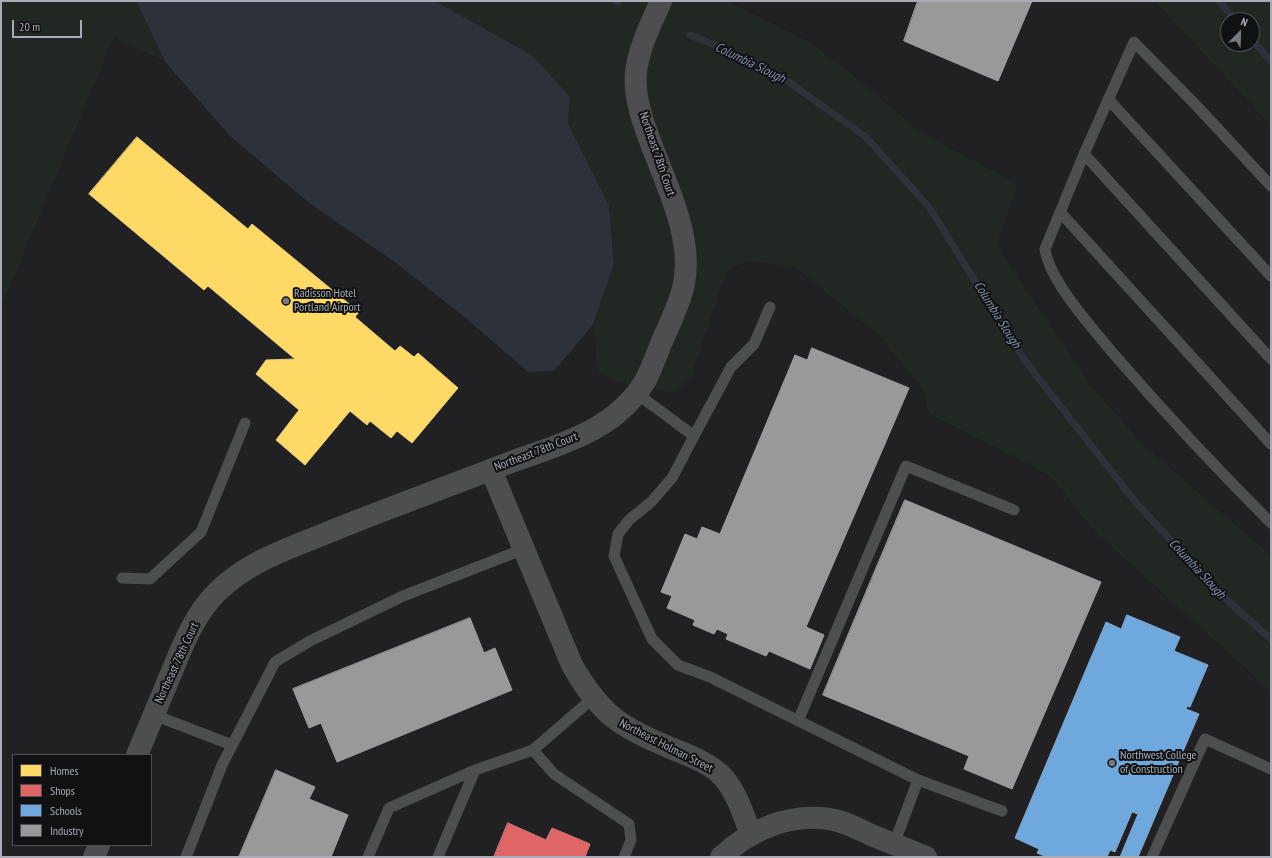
<!DOCTYPE html>
<html>
<head>
<meta charset="utf-8">
<style>
  body { margin:0 }
  #map { position:relative; width:1272px; height:858px; overflow:hidden; background:#171717; font-family:"PT Sans Narrow",sans-serif }
  canvas { display:block }
  .frame { position:absolute; inset:0; border:2px solid #a9acb7; pointer-events:none }
  .legend { position:absolute; left:12px; top:754px; width:140px; height:92px; box-sizing:border-box; background:#111113; border:1px solid #4e4f55; margin:0; padding:5px 7px; list-style:none; font-size:12px; color:#a9acb7 }
  .legend li { display:flex; align-items:center; gap:8px; height:20px }
  .legend b { width:20px; border:1px solid #4e4f55 }
  .north { position:absolute; left:1220px; top:12px; width:40px; height:40px; box-sizing:border-box; background:#111113; border:1px solid #4e4f55; border-radius:50%; rotate:23deg; font-size:11px; font-weight:700; line-height:16px; text-align:center; color:#a9acb7 }
  .north::after { content:''; display:block; margin:auto; width:14px; height:18px; background:#76787f; clip-path:polygon(50% 0,100% 100%,50% 72%,0 100%) }
  .scale { position:absolute; left:12px; top:20px; width:70px; height:18px; box-sizing:border-box; border:2px solid #a9acb7; border-top:0; padding-left:5px; font-size:12px; line-height:14px; white-space:nowrap; color:#a9acb7; -webkit-text-stroke:3px #111113; paint-order:stroke }
</style>
</head>
<body>
<div id="map">
<canvas width="1272" height="858"></canvas>
<div class="frame"></div>
<ul class="legend">
<li><b style="height:11px;background:#ffd966"></b>Homes</li>
<li><b style="height:11px;background:#e06666"></b>Shops</li>
<li><b style="height:11px;background:#6fa8dc"></b>Schools</li>
<li><b style="height:11px;background:#999"></b>Industry</li>
</ul>
<div class="north">N</div>
<div class="scale">20 m</div>
</div>
<script>
const ctx = document.querySelector('canvas').getContext('2d');
ctx.lineJoin = 'round';
function fillPath(path, color) {
  ctx.fillStyle = color;
  ctx.fill(path, 'evenodd');
}
function stroke(path, color, width, dash) {
  ctx.strokeStyle = color;
  ctx.lineWidth = width;
  ctx.lineCap = dash ? 'butt' : 'round';
  ctx.setLineDash(dash || []);
  ctx.stroke(path);
}
function drawText(font, color, halo, rows, align = 'center') {
  ctx.font = font + ' "PT Sans Narrow",sans-serif';
  ctx.lineWidth = 4;
  ctx.setLineDash([]);
  ctx.textBaseline = 'middle';
  ctx.strokeStyle = halo;
  ctx.fillStyle = color;
  for (const [text, x, y, turn = 0] of rows) {
    ctx.save();
    ctx.translate(x, y);
    ctx.rotate((+turn || 0) * Math.PI / 180);
    ctx.textAlign = isNaN(turn) ? turn : align;
    if (halo) ctx.strokeText(text, 0, 0);
    ctx.fillText(text, 0, 0);
    ctx.restore();
  }
}
const built = new Path2D(`
  M728 1H1154L1271 126V555L1142 443 1090 384 997 246 1018 184 920 131 852 74 807 40Z
  M114 38 165 62 230 136 309 203 396 263 463 316 528 372 554 371 593 325 597 371 692 376 727 271 749 261 796 268 879 336 922 389 929 414 1050 476 1094 531 1271 692V857H1V309ZM13 755H151V845H13Z`);
const green = new Path2D(`
  M1 1H136L165 62 114 38 1 309Z
  M435 1H728L807 40 852 74 920 131 1018 184 997 246 1090 384 1142 443 1271 555V692L1094 531 1050 476 929 414 922 389 879 336 796 268 749 261 727 271 692 376 674 393 619 382 597 371 593 325 614 264 609 205 568 123 570 97Z
  M1154 1H1271V126ZM1228 20H1252V44H1228Z`);
const water = new Path2D(`
  M136 1H435L533 56 570 97 568 123 609 205 614 264 593 325 554 371 528 372 463 316 396 263 309 203 230 136 165 62Z`);
const homes = new Path2D(`
  M137 137 248 229 252 224 359 312 355 317 395 351 400 346 414 357 418 353 458 388 412 443 397 431 391 438 370 421 367 425 350 411 305 465 276 440 299 410 256 374 266 360 295 359 208 286 204 290 89 194Z`);
const shops = new Path2D(`
  M508 823 546 840 552 828 590 844 585 857H494Z`);
const schools = new Path2D(`
  M1127 615 1180 637 1174 651 1208 665 1190 707 1187 706 1186 709 1199 714 1138 857H1120L1138 814 1132 812 1115 852 1110 850 1107 857H1047L1037 853 1039 849 1015 838 1106 622 1121 629Z`);
const industry = new Path2D(`
  M918 1H1032L998 81 904 41Z
  M812 348 909 388 806 627 824 635 810 669 769 651 766 656 726 639 728 634 717 629 714 634 693 625 695 620 667 608 672 596 661 592 685 534 697 539 702 527 720 534 795 355 807 360Z
  M905 500 1101 582 1012 789 964 769 969 756 823 695Z
  M470 618 484 653 495 648 512 690 337 762 321 723 309 728 293 689Z
  M276 770 315 787 309 799 348 815 331 857H239Z`);
const stream = new Path2D(`
  M615 1 618 2
  M1219 1 1236 20
  M690 35 717 46 783 78 866 137 929 207 1025 361 1137 504 1230 603 1271 639
  M1252 39 1271 62`);
const service = new Path2D(`
  M1108 99 1271 276
  M1084 154 1045 249C1050 282 1091 326 1112 352 1163 411 1216 468 1271 523
  M1271 186 1194 103 1134 42 1084 154 1271 359
  M1060 212 1271 444
  M636 393 694 436 731 367 754 344 770 307
  M694 436 672 478 651 502 629 520 618 534 614 556 652 639 678 665 710 677 918 780
  M122 578 150 579 201 532 245 423
  M154 715 232 745
  M798 721 906 466 1014 510
  M533 750 554 774 629 824 631 840 624 857
  M894 844 918 780 1002 811
  M186 857 222 765 275 662 310 641 403 596 524 549
  M368 857 389 808 475 770
  M438 857 475 770 533 750 593 698
  M1152 857 1205 739 1271 769`);
const minor = new Path2D(`
  M491 470 572 665C601 716 621 727 673 749 690 756 710 763 723 777 737 793 744 816 751 835
  M137 755C148 729 159 702 170 676 182 647 194 615 217 592 249 560 293 547 334 530 394 506 454 484 514 461 564 443 614 430 644 383 652 369 657 353 663 339 671 321 680 303 684 284 692 242 672 197 657 159 647 133 633 101 636 72 639 47 651 24 661 1
  M94 857 99 845`);
const tertiary = new Path2D(`
  M721 857C750 830 789 813 829 819 843 821 857 828 869 834 888 842 907 849 926 857`);
const markers = [
  [286,301,4,"#76787f"],
  [1112,763,4,"#76787f"]
];
const streetNames = [
  ["Northeast 78th Court",657,154,71],
  ["Northeast 78th Court",536,452,-21],
  ["Northeast 78th Court",177,663,-65],
  ["Northeast Holman Street",666,746,27]
];
const poiNames = [
  ["Radisson Hotel",294,294],
  ["Portland Airport",294,308],
  ["Northwest College",1120,756],
  ["of Construction",1120,770]
];
const waterNames = [
  ["Columbia Slough",750,63,26],
  ["Columbia Slough",997,315,58],
  ["Columbia Slough",1197,569,47]
];
fillPath(built, '#212123');
fillPath(green, '#212722');
fillPath(water, '#2d323a');
fillPath(homes, '#ffd966');
stroke(homes, '#e5cc7e', 1);
fillPath(shops, '#e06666');
stroke(shops, '#d07b7e', 1);
fillPath(schools, '#6fa8dc');
stroke(schools, '#80a9d1', 1);
fillPath(industry, '#999');
stroke(industry, '#9e9fa2', 1);
stroke(stream, '#2d323a', 7);
stroke(service, '#4d4e50', 11);
stroke(minor, '#4d4e50', 22);
stroke(tertiary, '#4d4e50', 22);
for (const [x, y, r, color] of markers) {
  const dot = new Path2D();
  dot.arc(x, y, r, 0, 2 * Math.PI);
  ctx.fillStyle = color;
  ctx.fill(dot);
  stroke(dot, '#111113', 1.5);
}
drawText('12px', '#a9acb7', '#111113', streetNames);
drawText('12px', '#a9acb7', '#111113', poiNames, 'left');
drawText('italic 13px', '#8296b0', '#111113', waterNames);
</script>
</body>
</html>
